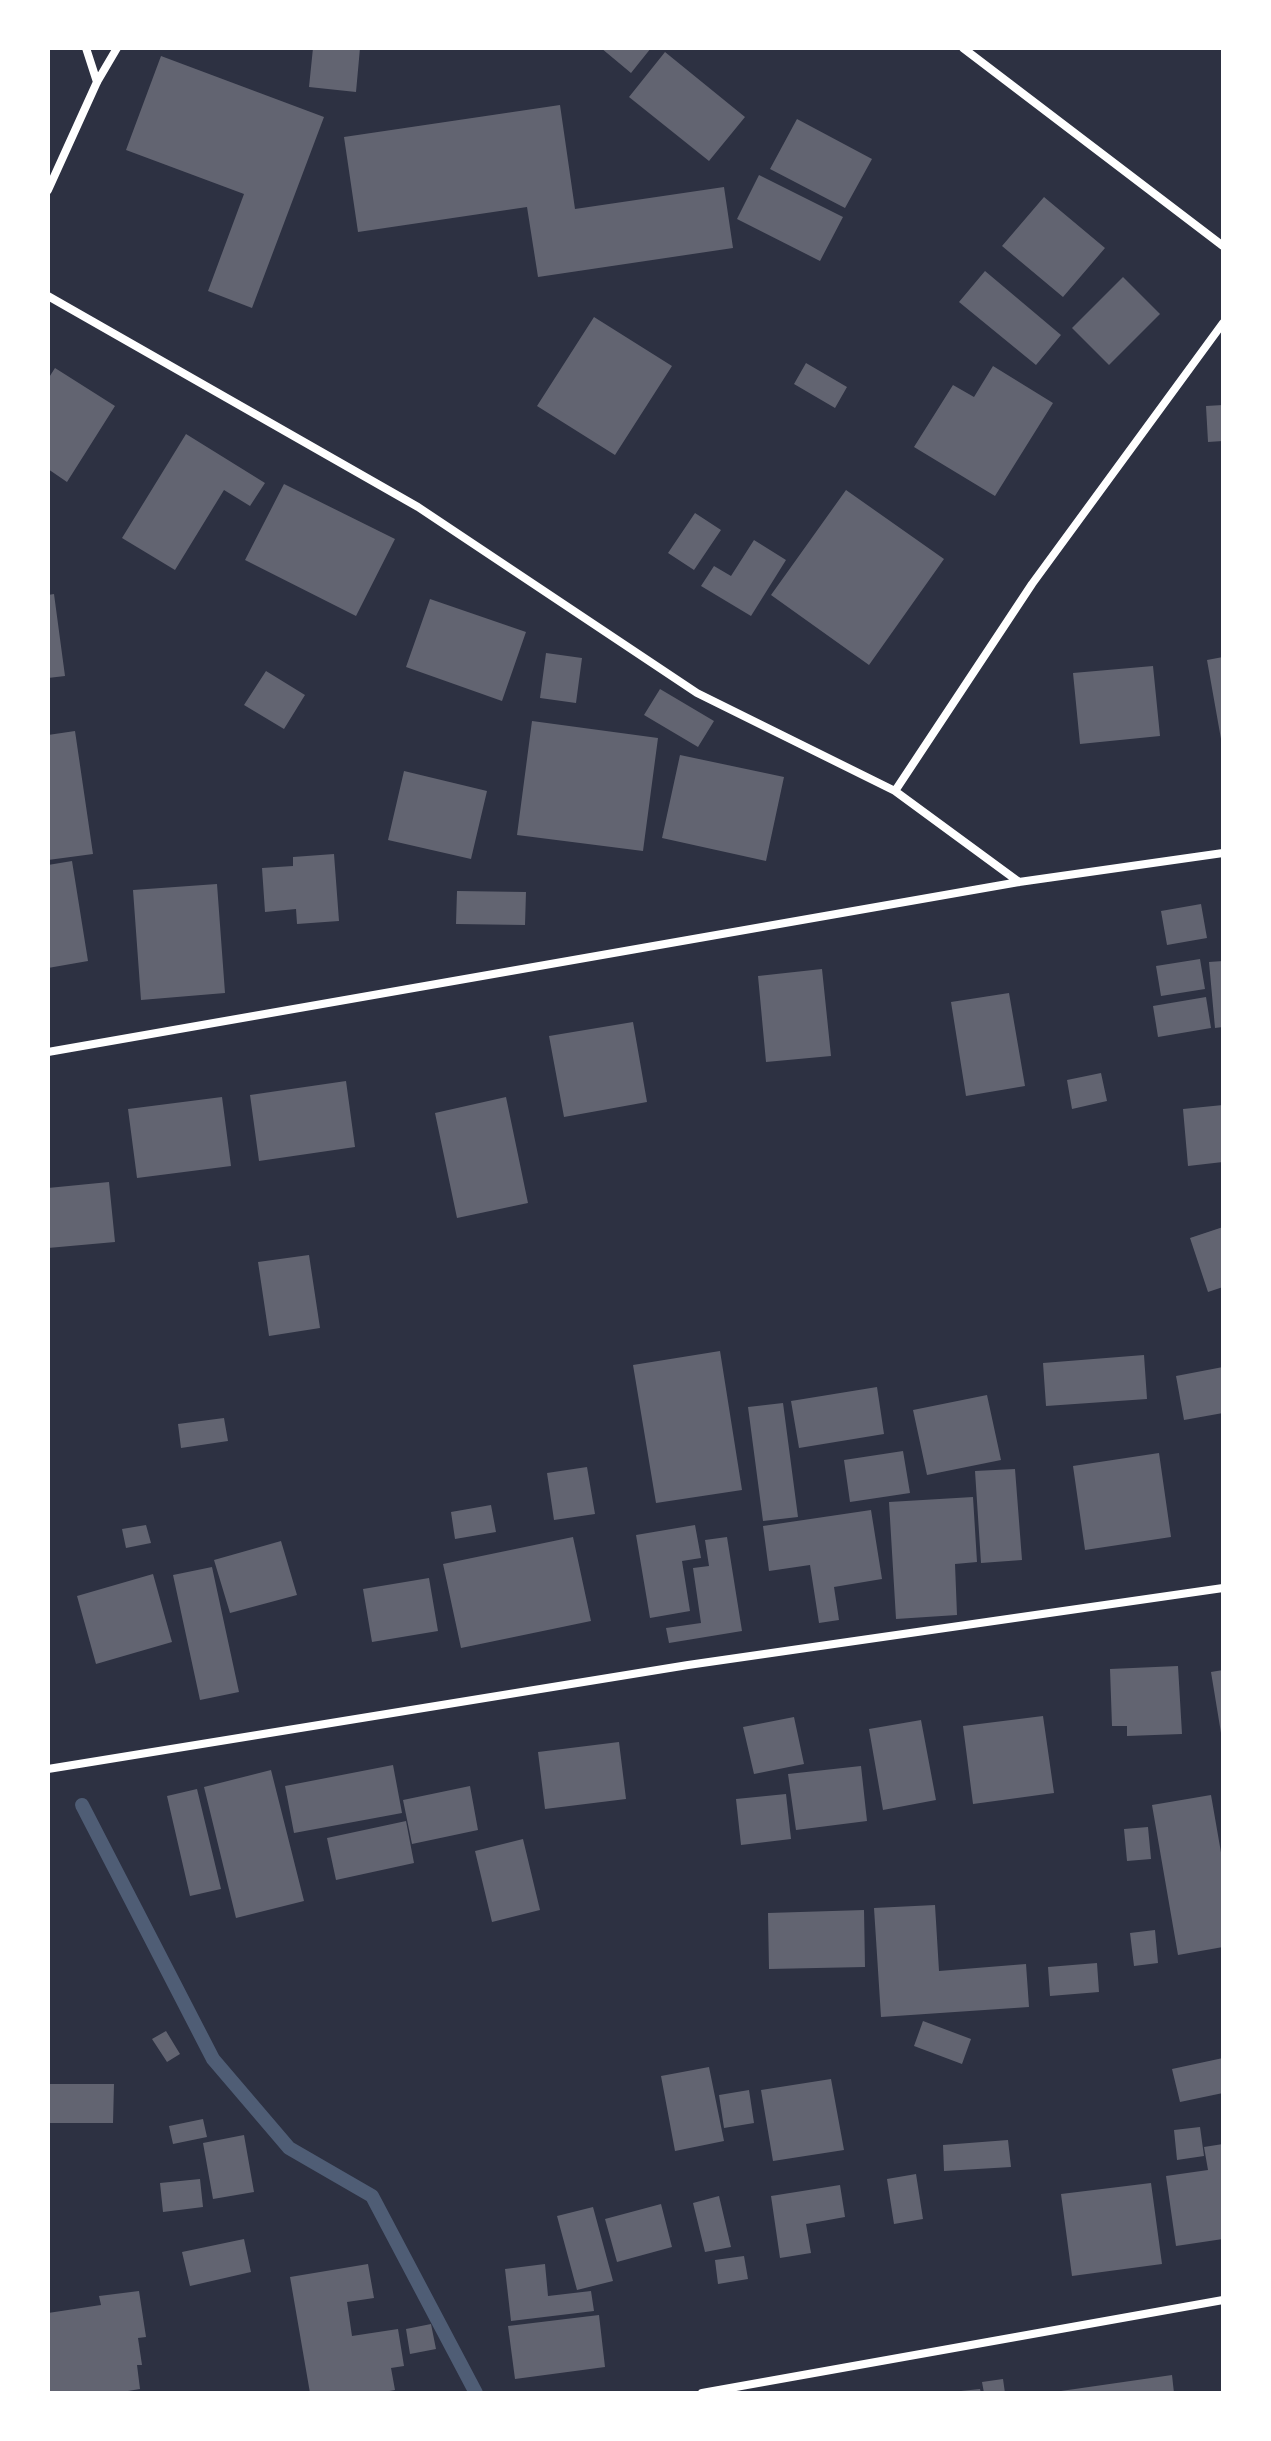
<!DOCTYPE html>
<html>
<head>
<meta charset="utf-8">
<style>
  body { margin:0 }
  #map { position:relative; width:1271px; height:2441px; overflow:hidden; background:#2d3142; font-family:"Source Sans 3",sans-serif }
  canvas { display:block }
  .frame { position:absolute; inset:0; border:50px solid #fff; pointer-events:none }
</style>
</head>
<body>
<div id="map">
<canvas width="1271" height="2441"></canvas>
<div class="frame"></div>
</div>
<script>
const ctx = document.querySelector('canvas').getContext('2d');
ctx.lineJoin = 'round';
function stroke(path, color, width, dash) {
  ctx.strokeStyle = color;
  ctx.lineWidth = width;
  ctx.lineCap = dash ? 'butt' : 'round';
  ctx.setLineDash(dash || []);
  ctx.stroke(path);
}
function fillPath(path, color) {
  ctx.fillStyle = color;
  ctx.fill(path, 'evenodd');
}
const stream = new Path2D(`
  M82 1805 213 2059 289 2148 372 2196 476 2393`);
const building = new Path2D(`
  M313 48H360L356 92 309 87Z
  M601 48H651L631 73Z
  M665 52 745 117 709 161 629 97Z
  M161 56 324 117 252 308 208 291 244 194 126 150Z
  M560 105 575 209 724 187 733 248 538 277 527 207 358 232 344 137Z
  M797 119 872 159 845 208 770 169Z
  M759 175 843 217 820 261 737 219Z
  M1044 197 1105 248 1063 297 1002 246Z
  M985 271 1061 335 1036 365 959 302Z
  M1123 277 1160 314 1109 365 1072 328Z
  M594 317 672 366 615 455 537 406Z
  M806 363 847 387 835 408 794 384Z
  M993 366 1053 403 995 496 914 447 953 385 974 397Z
  M55 368 115 406 67 482 48 469V379Z
  M1223 405V441L1208 442 1206 406Z
  M186 434 265 483 250 506 224 490 175 570 122 538Z
  M284 484 395 539 356 616 245 560Z
  M846 490 944 559 869 665 771 595Z
  M695 513 721 530 694 570 668 553Z
  M754 540 786 560 751 616 701 586 714 566 731 576Z
  M54 594 65 676 48 678V595Z
  M430 599 526 632 502 701 406 667Z
  M546 653 582 658 576 703 540 698Z
  M1223 657V738L1221 739 1207 660Z
  M1153 666 1160 736 1080 744 1073 673Z
  M266 671 305 695 284 729 244 705Z
  M660 689 714 721 698 747 644 715Z
  M532 721 658 738 643 851 517 835Z
  M75 731 93 854 48 860V735Z
  M680 755 784 777 766 861 662 838Z
  M404 771 487 791 471 859 388 840Z
  M334 854 339 921 297 924 296 909 265 912 262 868 293 866V857Z
  M72 861 88 961 48 968V865Z
  M217 884 225 993 141 1000 133 890Z
  M457 891 526 892 525 925 456 924Z
  M1201 904 1207 938 1167 945 1161 911Z
  M1200 959 1205 989 1161 996 1156 966Z
  M1223 961V1027L1215 1028 1209 962Z
  M822 969 831 1056 766 1062 758 976Z
  M1009 993 1025 1086 966 1096 951 1002Z
  M1206 997 1211 1028 1158 1037 1153 1006Z
  M633 1022 647 1102 564 1117 549 1036Z
  M1101 1073 1107 1101 1072 1109 1067 1080Z
  M346 1081 355 1147 259 1161 250 1095Z
  M222 1097 231 1166 137 1178 128 1109Z
  M506 1097 528 1203 457 1218 435 1113Z
  M1223 1105V1162L1188 1166 1183 1109Z
  M109 1182 115 1242 48 1248V1188Z
  M1223 1227V1287L1208 1292 1190 1238Z
  M309 1255 320 1328 269 1336 258 1262Z
  M720 1351 742 1490 656 1503 633 1365Z
  M1144 1355 1147 1399 1046 1406 1043 1363Z
  M1223 1367V1413L1184 1420 1176 1376Z
  M877 1387 884 1434 799 1448 791 1401Z
  M987 1395 1001 1460 927 1475 913 1410Z
  M783 1403 798 1517 763 1521 748 1407Z
  M224 1418 228 1441 181 1448 178 1424Z
  M903 1451 910 1493 850 1502 844 1460Z
  M1159 1453 1171 1537 1085 1550 1073 1466Z
  M587 1467 595 1514 554 1520 547 1473Z
  M1015 1469 1022 1560 981 1563 975 1471Z
  M973 1497 977 1562 955 1564 957 1615 896 1619 889 1502Z
  M491 1505 496 1532 455 1539 451 1512Z
  M871 1510 882 1579 834 1587 839 1620 819 1623 810 1565 769 1571 763 1526Z
  M146 1525 151 1543 126 1548 122 1529Z
  M695 1525 701 1558 682 1561 690 1611 650 1618 636 1535Z
  M573 1537 591 1621 461 1648 443 1564Z
  M727 1537 742 1631 669 1643 666 1628 701 1623 693 1568 709 1566 705 1540Z
  M281 1541 297 1595 230 1613 214 1560Z
  M212 1567 239 1692 200 1700 173 1575Z
  M153 1574 172 1642 96 1664 77 1596Z
  M429 1578 438 1631 372 1642 363 1589Z
  M1178 1666 1182 1734 1127 1736V1726H1112L1110 1669Z
  M1223 1670V1733H1221L1211 1672Z
  M1043 1716 1054 1793 973 1804 963 1726Z
  M794 1717 804 1764 754 1774 743 1727Z
  M921 1720 936 1800 883 1810 869 1729Z
  M619 1742 626 1799 545 1809 538 1752Z
  M393 1765 402 1813 294 1833 285 1786Z
  M861 1766 867 1821 796 1830 788 1774Z
  M271 1770 304 1901 236 1918 204 1787Z
  M470 1786 478 1830 412 1844 403 1800Z
  M197 1789 221 1889 190 1896 167 1796Z
  M786 1794 791 1839 741 1845 736 1799Z
  M1211 1795 1223 1864V1947L1178 1955 1152 1805Z
  M406 1821 414 1863 336 1880 327 1838Z
  M1148 1827 1151 1859 1127 1861 1124 1829Z
  M523 1839 540 1910 492 1922 475 1851Z
  M935 1905 939 1971 1026 1964 1029 2007 881 2017 874 1908Z
  M864 1910 865 1967 769 1969 768 1913Z
  M1155 1930 1158 1963 1134 1966 1130 1933Z
  M1097 1963 1099 1992 1050 1996 1048 1967Z
  M923 2021 971 2039 962 2064 914 2046Z
  M166 2031 180 2054 167 2062 152 2039Z
  M1223 2058V2093L1180 2102 1172 2069Z
  M709 2067 724 2141 675 2151 661 2076Z
  M831 2079 844 2150 773 2161 761 2090Z
  M48 2084H114L113 2123H48Z
  M749 2090 754 2123 724 2128 719 2095Z
  M203 2119 207 2137 173 2144 169 2126Z
  M1200 2127 1204 2156 1177 2160 1174 2130Z
  M244 2135 254 2192 213 2199 203 2143Z
  M1008 2140 1011 2167 944 2171 943 2145Z
  M1223 2144V2239L1176 2246 1166 2176 1208 2170 1204 2147Z
  M916 2174 923 2219 894 2224 887 2179Z
  M200 2179 203 2207 163 2212 160 2183Z
  M1151 2183 1162 2264 1072 2276 1061 2194Z
  M840 2185 845 2217 806 2224 811 2253 780 2258 771 2196Z
  M719 2196 731 2247 705 2252 693 2203Z
  M661 2204 672 2247 617 2262 605 2219Z
  M593 2207 613 2281 577 2290 557 2216Z
  M244 2239 251 2272 190 2286 182 2252Z
  M744 2256 748 2279 718 2284 715 2260Z
  M368 2264 374 2298 347 2302 352 2336 398 2329 404 2366 391 2368 395 2390 378 2393H310L290 2277Z
  M545 2264 548 2296 591 2291 594 2311 511 2321 505 2269Z
  M139 2291 146 2337 138 2338 142 2365H137L140 2389 116 2393H50L48 2313 101 2305 99 2296Z
  M599 2315 605 2367 515 2379 508 2326Z
  M431 2324 436 2349 410 2354 406 2329Z
  M1172 2375 1174 2393H1061V2391Z
  M1003 2379 1005 2393H984L982 2382Z
  M980 2389 981 2393H961V2391Z`);
const minor = new Path2D(`
  M86 48 97 82
  M963 48 1223 246
  M48 190 97 82 117 48
  M48 296 418 507 697 693 895 791 1019 882
  M895 791 1032 584 1223 323
  M48 1052 1019 882 1223 853
  M48 1769 688 1665 1223 1588
  M702 2393 1223 2300`);
stroke(stream, '#4f5d75', 14);
fillPath(building, '#626471');
stroke(minor, '#fff', 8);
</script>
</body>
</html>
